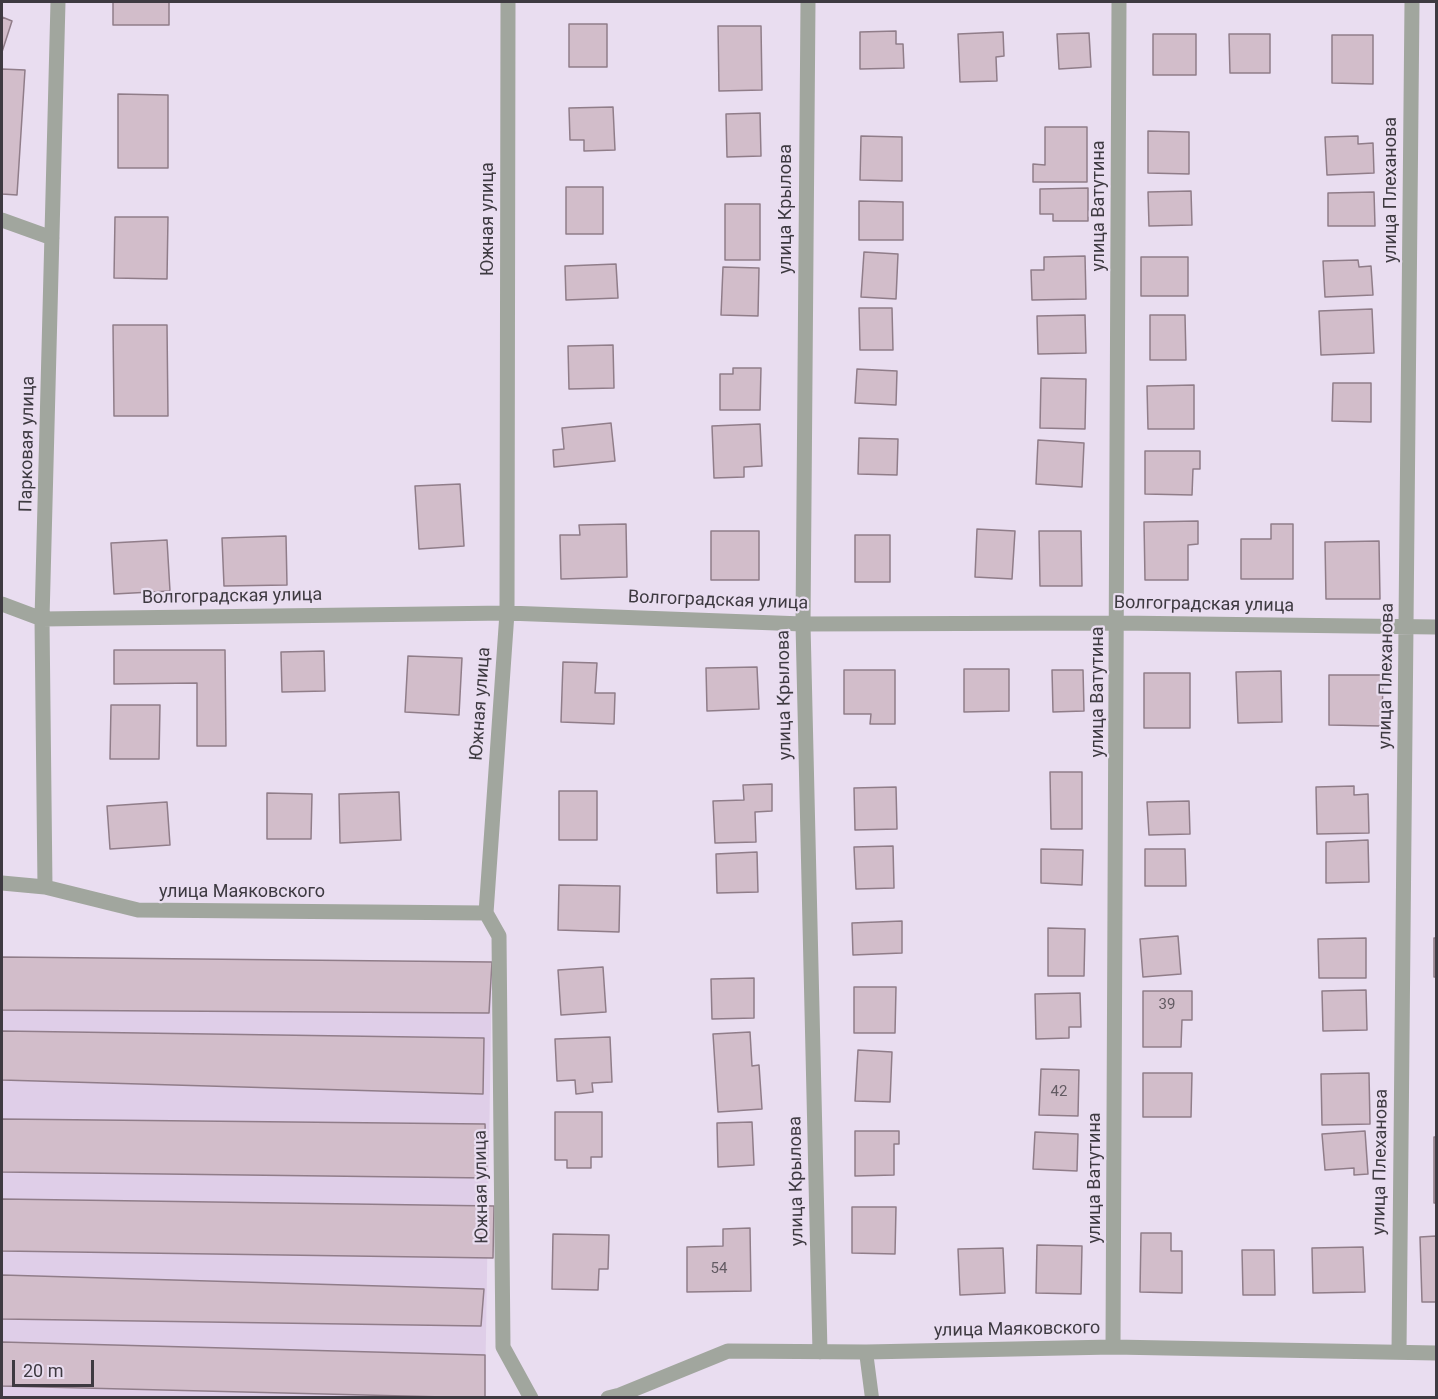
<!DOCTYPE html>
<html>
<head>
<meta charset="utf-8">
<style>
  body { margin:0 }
  #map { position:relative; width:1438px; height:1399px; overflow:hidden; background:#e9ddf0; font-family:Roboto,sans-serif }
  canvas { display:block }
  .frame { position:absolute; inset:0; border:3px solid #3e3a41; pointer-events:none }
  .scale { position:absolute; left:12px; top:1360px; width:82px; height:27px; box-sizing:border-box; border:3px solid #3e3a41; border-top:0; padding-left:8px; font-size:18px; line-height:21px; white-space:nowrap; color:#3e3a41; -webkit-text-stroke:4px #e9ddf0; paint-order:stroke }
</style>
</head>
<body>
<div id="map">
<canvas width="1438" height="1399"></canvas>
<div class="frame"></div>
<div class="scale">20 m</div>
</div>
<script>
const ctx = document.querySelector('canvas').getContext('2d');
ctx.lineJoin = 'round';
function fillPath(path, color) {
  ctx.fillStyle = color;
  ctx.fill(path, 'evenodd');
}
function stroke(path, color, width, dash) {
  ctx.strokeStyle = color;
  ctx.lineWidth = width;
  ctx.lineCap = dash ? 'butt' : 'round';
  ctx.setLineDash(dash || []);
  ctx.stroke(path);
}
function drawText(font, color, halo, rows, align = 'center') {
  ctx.font = font + ' Roboto,sans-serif';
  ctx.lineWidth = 4.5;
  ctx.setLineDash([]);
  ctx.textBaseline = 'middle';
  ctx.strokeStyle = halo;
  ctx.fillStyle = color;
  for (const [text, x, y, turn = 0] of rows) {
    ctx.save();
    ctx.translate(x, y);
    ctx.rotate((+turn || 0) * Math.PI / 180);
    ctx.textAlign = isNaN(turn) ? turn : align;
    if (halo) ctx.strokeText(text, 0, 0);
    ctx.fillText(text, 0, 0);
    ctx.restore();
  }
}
const built = new Path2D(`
  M2 957 492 962 485 1397 2 1398Z`);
const building = new Path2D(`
  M113 2H169V25H113Z
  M2 17 12 21 2 52Z
  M569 24H607V67H569Z
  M718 26H761L762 90 719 91Z
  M896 31V44H903L904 68 860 69V32Z
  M1003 32 1004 56 996 57 997 81 960 82 958 34Z
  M1089 33 1091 67 1059 69 1057 34Z
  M1153 34H1196V75H1153Z
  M1229 34H1270V73H1230Z
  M1332 35H1373V84L1332 83Z
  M2 69 25 70 17 195 2 194Z
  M118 94 168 95V168H118Z
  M613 107 615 150 584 151V140H570L569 108Z
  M760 113 761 156 727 157 726 114Z
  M1045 127H1087V182H1033V164L1045 165Z
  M1148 131 1189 132V174L1148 173Z
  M861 136 902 137V181L860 180Z
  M1358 136V144L1373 143 1374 173 1327 175 1325 137Z
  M566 187H603V234H566Z
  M1088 188V221H1053V214H1040V189Z
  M1191 191 1192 225 1149 226 1148 192Z
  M1374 192 1375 226H1328V193Z
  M859 201 903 202V240H859Z
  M725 204H760V260H725Z
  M115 217H168L167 279 114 278Z
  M864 252 898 254 896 299 861 297Z
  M1085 256 1086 299 1032 300 1031 270H1044V257Z
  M1141 257H1188V296H1141Z
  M1358 260 1359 267 1371 266 1373 295 1325 297 1323 261Z
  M616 264 618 298 566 300 565 266Z
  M723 267 759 268 758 316 721 315Z
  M859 308H892L893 350H860Z
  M1372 309 1374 353 1321 355 1319 311Z
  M1085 315 1086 353 1038 354 1037 316Z
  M1150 315H1185L1186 360H1150Z
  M113 325H167L168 416H114Z
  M613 345 614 388 569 389 568 346Z
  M733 368H761L760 410H720V374H733Z
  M857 369 897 371 896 405 855 403Z
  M1041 378 1086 379 1085 429 1040 428Z
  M1333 383H1371V422L1332 421Z
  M1194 385V429H1148L1147 386Z
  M611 423 615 461 554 467 553 450 564 449 562 428Z
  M760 424 762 466 744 467V477L714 478 712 426Z
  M859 438 898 439 897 475 858 474Z
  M1038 440 1084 443 1082 487 1036 484Z
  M1145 451H1200V469H1193L1192 495 1145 494Z
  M460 484 464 546 419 549 415 486Z
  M1198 521V544L1188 545V580H1145L1144 522Z
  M626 524 627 577 561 579 560 535H580L579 525Z
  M1271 524H1293V579H1241V539H1271Z
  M977 529 1015 531 1012 579 975 577Z
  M711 531H759V580H711Z
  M1039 531H1081L1082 586H1040Z
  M855 535H890V582H855Z
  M286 536 287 585 224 586 222 538Z
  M167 540 170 591 114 594 111 543Z
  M1379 541 1380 599H1326L1325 542Z
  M114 650H225L226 746H197V683L114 684Z
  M324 651 325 691 282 692 281 652Z
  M408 656 462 658 459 715 405 712Z
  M563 662 597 663 595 693H615L614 724 561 722Z
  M757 667 759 709 707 711 706 668Z
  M964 669H1009V711L964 712Z
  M844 670H895V724H870L871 714H844Z
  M1052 670H1083L1084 711 1053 712Z
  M1281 671 1282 722 1238 723 1236 672Z
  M1144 673H1190V728H1144Z
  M1329 675H1383L1382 726 1329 725Z
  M111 705H160L159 759H110Z
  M1050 772H1082V829H1051Z
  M772 784V811L755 812 756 842 715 843 713 801 744 800 743 785Z
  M1354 786V795L1368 794 1369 833 1317 834 1316 787Z
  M896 787 897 829 855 830 854 788Z
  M559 791H597V840H559Z
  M399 792 401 840 340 843 339 794Z
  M267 793 312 794 311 839H267Z
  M1189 801 1190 834 1149 835 1147 802Z
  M167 802 170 845 110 849 107 806Z
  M1368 840 1369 882 1326 883V842Z
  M893 846 894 888 856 889 854 847Z
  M1041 849 1083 850 1082 885 1041 883Z
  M1145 849H1185L1186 886H1145Z
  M757 852 758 892 717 893 716 854Z
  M559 885 620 886 619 932 558 930Z
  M902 921V953L853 955 852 923Z
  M1048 928 1085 929 1084 976H1048Z
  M1178 936 1181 974 1143 977 1140 939Z
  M1366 938V978H1319L1318 939Z
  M1434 938H1436V977H1434Z
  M2 957 492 962 489 1013 2 1010Z
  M603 967 606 1012 561 1015 558 970Z
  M754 978V1018L712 1019 711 979Z
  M854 987H896L895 1033H854Z
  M1366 990 1367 1030 1323 1031 1322 991Z
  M1143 991H1192V1020H1182L1181 1047H1143Z
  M1080 993 1081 1027H1069V1038L1036 1039 1035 994Z
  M2 1031 484 1038 483 1094 2 1080Z
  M750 1032 752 1066 759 1065 762 1109 718 1112 713 1034Z
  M610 1037 612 1082 592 1083 593 1092 576 1094 575 1080 557 1081 555 1039Z
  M858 1050 892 1052 890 1102 855 1101Z
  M1041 1069 1079 1070 1078 1116 1039 1115Z
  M1143 1073H1192L1191 1117H1143Z
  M1369 1073 1370 1124 1322 1125 1321 1074Z
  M555 1112H602V1157H591V1168H567V1160H555Z
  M2 1119 485 1124 487 1178 2 1172Z
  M752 1122 754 1165 718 1167 717 1123Z
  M855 1131H899V1144H894V1175L855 1176Z
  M1365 1131 1368 1174 1354 1175V1168L1325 1170 1322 1134Z
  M1035 1132 1078 1134 1077 1171 1033 1169Z
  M1434 1137H1436V1203H1434Z
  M2 1199 494 1206 493 1258 2 1251Z
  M852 1207H896L895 1254 852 1253Z
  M750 1228 751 1291 687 1292V1247L723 1246V1229Z
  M1141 1233H1171V1251H1182V1293L1140 1292Z
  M553 1234 609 1235 608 1269H599L598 1290 552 1289Z
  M1436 1236V1302H1422L1420 1237Z
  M1037 1245 1082 1246 1081 1294 1036 1293Z
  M1363 1247 1365 1292 1313 1293 1312 1248Z
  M1003 1248 1005 1293 960 1295 958 1249Z
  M1242 1250H1274L1275 1295H1243Z
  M2 1275 484 1289 481 1326 2 1319Z
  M2 1342 485 1355V1398L2 1386Z`);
const lane = new Path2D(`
  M866 1352 872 1398`);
const street = new Path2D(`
  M508 2 507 613 486 913 499 936 503 1347 531 1398
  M808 2 803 624 820 1352
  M2 220 52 238
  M2 604 42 619 507 613 803 624 1118 623 1436 627
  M2 883 45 887 138 910 486 913
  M45 887 42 619 58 2
  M1113 1347 1119 2
  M1399 1351 1412 2
  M608 1398 620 1395 728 1351 866 1352 1113 1347 1436 1353`);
const numberNames = [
  ["39",1167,1005],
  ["42",1059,1092],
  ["54",719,1269]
];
const streetNames = [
  ["улица Плеханова",1391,190,-90],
  ["улица Ватутина",1099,206,-90],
  ["улица Крылова",786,209,-90],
  ["Южная улица",488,219,-90],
  ["Парковая улица",28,444,-89],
  ["Волгоградская улица",232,597,-1],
  ["Волгоградская улица",718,601,2],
  ["Волгоградская улица",1204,605,1],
  ["улица Плеханова",1387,676,-89],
  ["улица Ватутина",1098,692,-90],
  ["улица Крылова",785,695,-91],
  ["Южная улица",481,704,-86],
  ["улица Маяковского",242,892],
  ["улица Плеханова",1381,1162,-89],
  ["улица Ватутина",1095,1178,-90],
  ["улица Крылова",797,1181,-91],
  ["Южная улица",482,1187,-91],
  ["улица Маяковского",1017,1330,-1]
];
fillPath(built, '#dfcee8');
fillPath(building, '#d2bdca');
stroke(building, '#907d89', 1.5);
stroke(lane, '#a1a69e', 14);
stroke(street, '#a1a69e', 15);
drawText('15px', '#635b63', null, numberNames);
drawText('18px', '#3e3a41', '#e9ddf0', streetNames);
</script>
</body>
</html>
